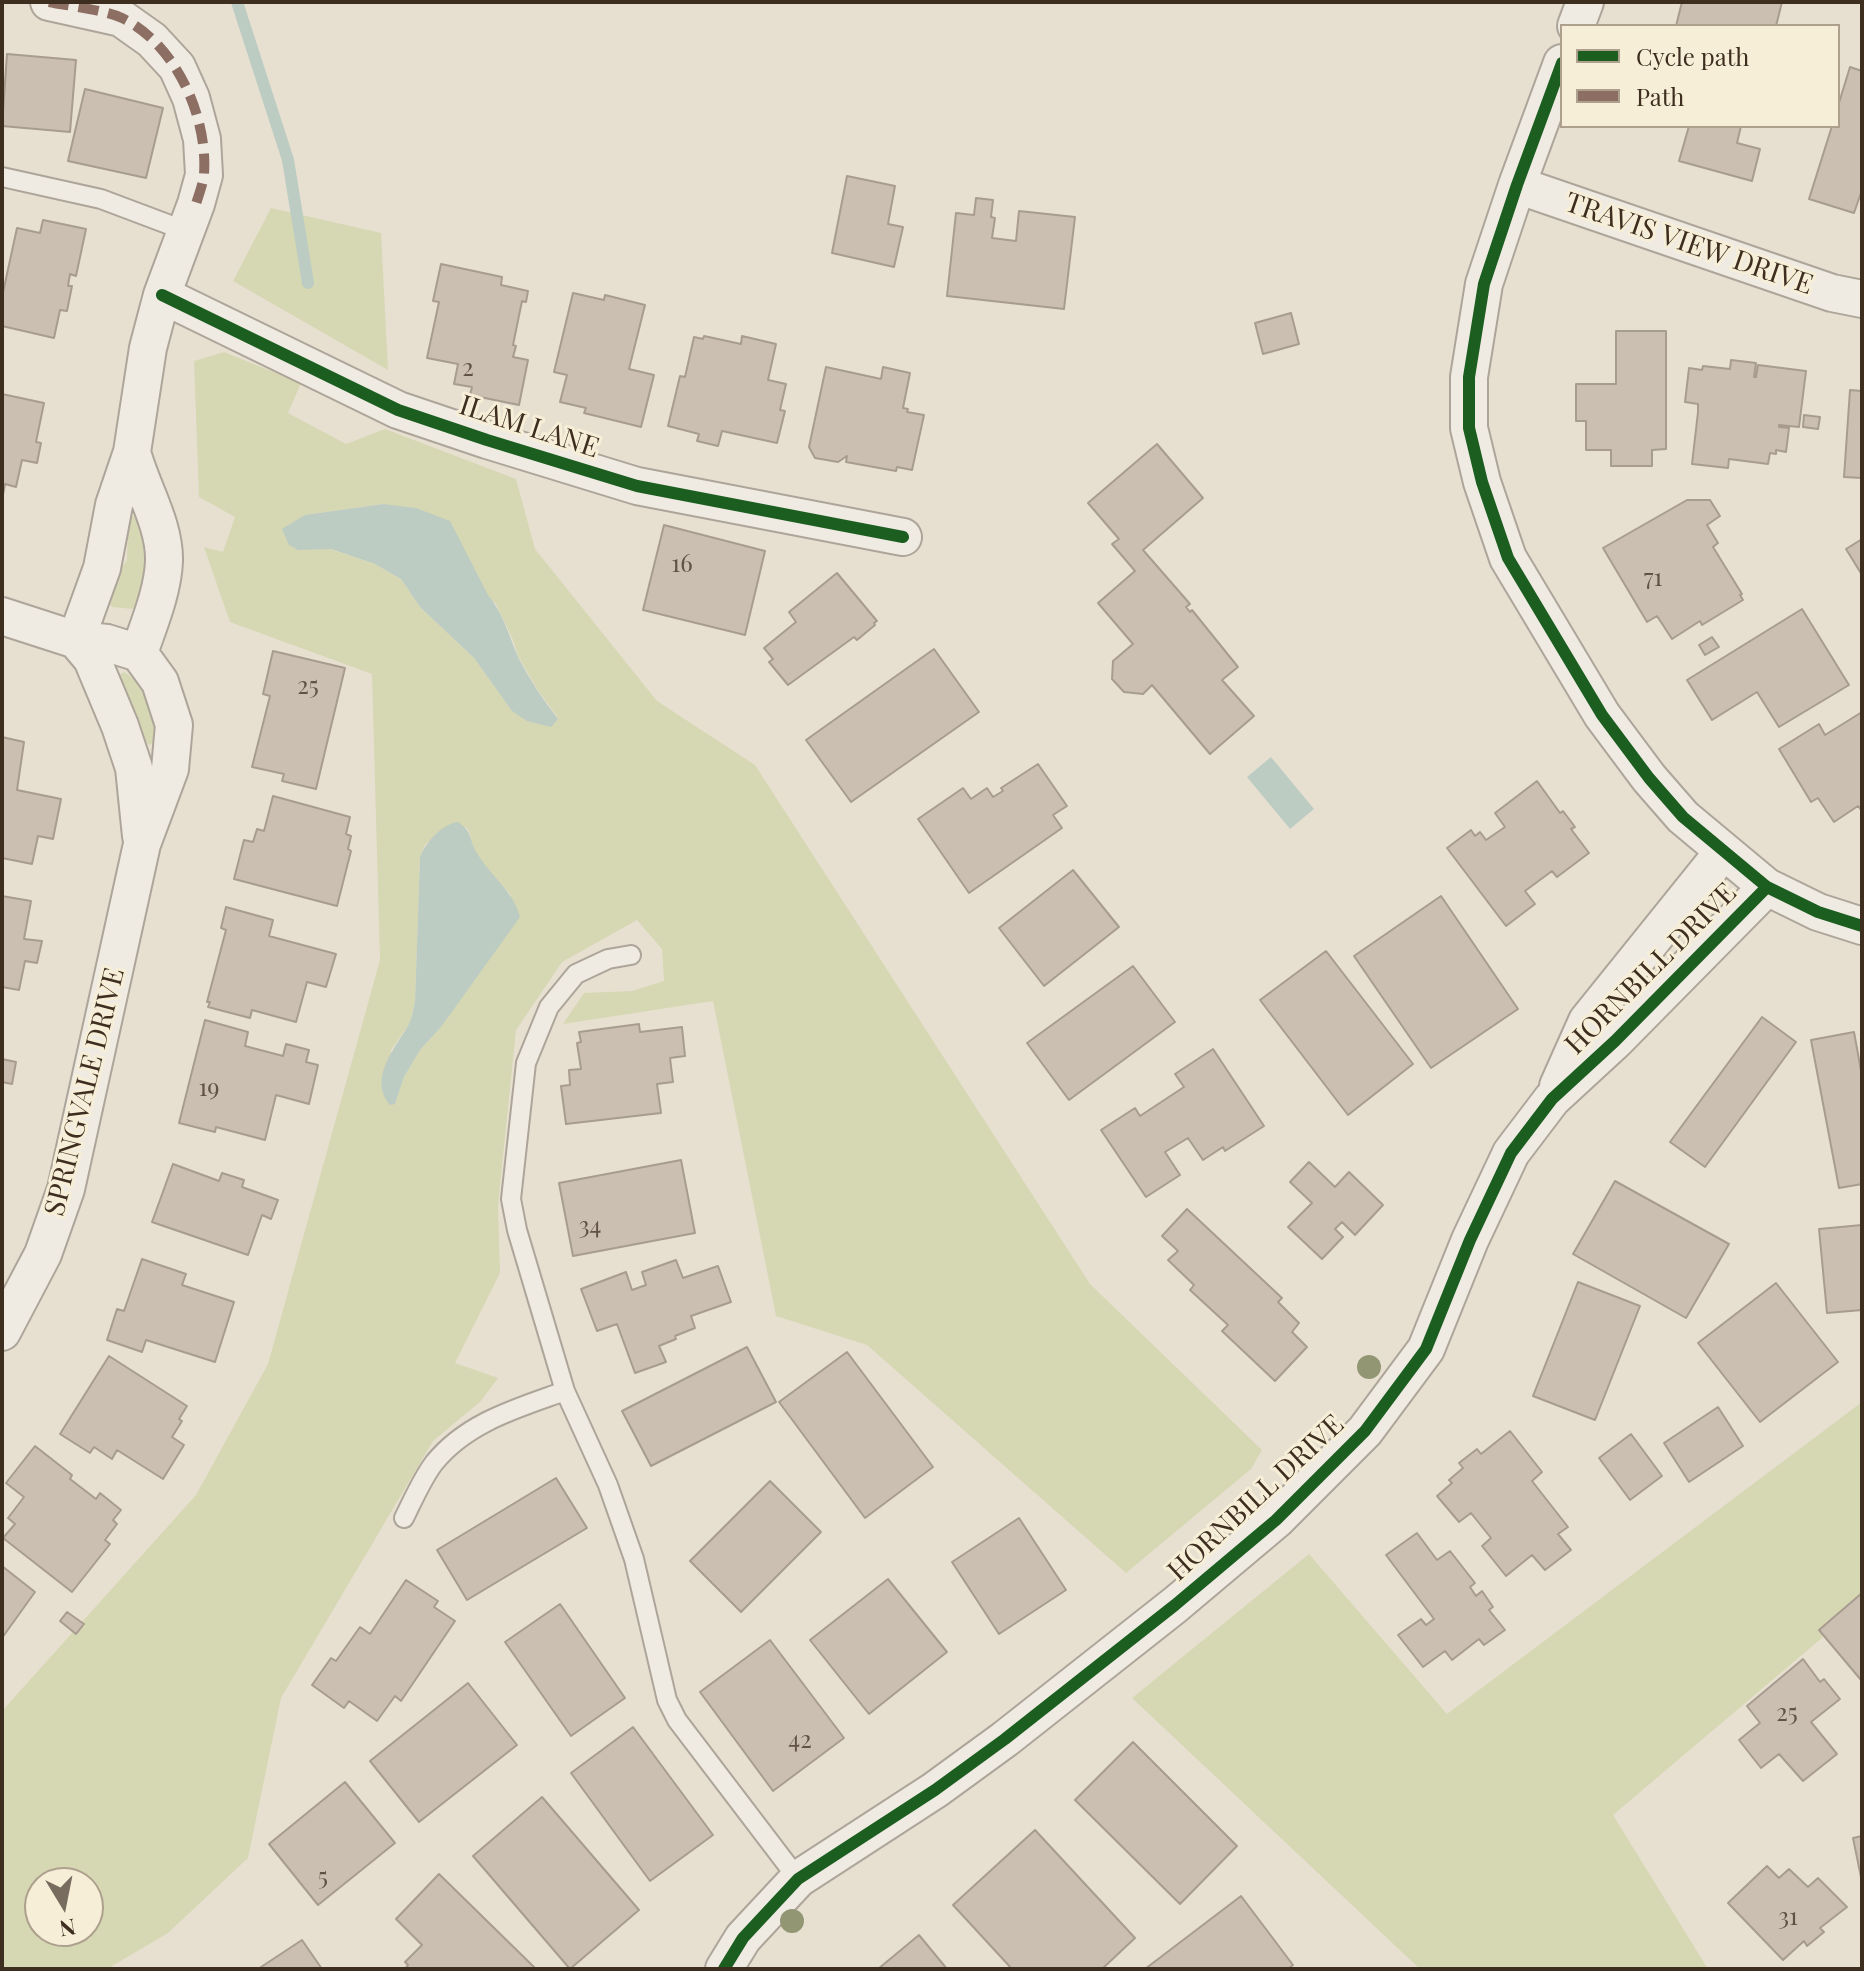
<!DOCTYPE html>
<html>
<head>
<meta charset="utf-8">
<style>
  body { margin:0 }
  #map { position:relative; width:1864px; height:1971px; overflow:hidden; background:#e7e0d1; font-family:"Playfair Display",serif }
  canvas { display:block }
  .frame { position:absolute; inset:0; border:4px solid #3d2e20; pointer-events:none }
  .legend { position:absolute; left:1560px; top:24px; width:280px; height:104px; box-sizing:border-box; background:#f7eed8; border:2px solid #ada18e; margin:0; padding:10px 14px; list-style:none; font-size:24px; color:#3d2e20 }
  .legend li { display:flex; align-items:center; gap:16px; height:40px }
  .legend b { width:40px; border:2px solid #ada18e }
  .north { position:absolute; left:24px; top:1867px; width:80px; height:80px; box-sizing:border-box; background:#f7eed8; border:2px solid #ada18e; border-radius:50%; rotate:170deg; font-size:22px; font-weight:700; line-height:32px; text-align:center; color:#3d2e20 }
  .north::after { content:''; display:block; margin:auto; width:28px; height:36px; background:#786c5e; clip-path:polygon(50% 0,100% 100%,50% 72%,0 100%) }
</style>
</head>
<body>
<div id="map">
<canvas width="1864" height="1971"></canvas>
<div class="frame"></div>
<ul class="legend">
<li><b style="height:10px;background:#1b5e20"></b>Cycle path</li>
<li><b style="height:10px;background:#8d6e63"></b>Path</li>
</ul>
<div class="north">N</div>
</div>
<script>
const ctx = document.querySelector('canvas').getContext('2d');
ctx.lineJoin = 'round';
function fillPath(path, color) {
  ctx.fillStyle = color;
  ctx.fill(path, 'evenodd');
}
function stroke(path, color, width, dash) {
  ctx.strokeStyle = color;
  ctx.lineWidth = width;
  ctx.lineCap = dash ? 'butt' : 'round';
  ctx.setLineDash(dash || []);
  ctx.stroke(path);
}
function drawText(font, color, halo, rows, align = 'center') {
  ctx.font = font + ' "Playfair Display",serif';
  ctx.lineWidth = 6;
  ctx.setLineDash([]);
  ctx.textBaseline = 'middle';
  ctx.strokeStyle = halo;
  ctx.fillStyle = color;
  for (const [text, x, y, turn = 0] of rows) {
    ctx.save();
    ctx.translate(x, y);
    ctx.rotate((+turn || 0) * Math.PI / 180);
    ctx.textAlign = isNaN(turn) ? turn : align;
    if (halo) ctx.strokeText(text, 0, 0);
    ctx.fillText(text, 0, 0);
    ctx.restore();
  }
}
const green = new Path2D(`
  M271 208 381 233 388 370 233 281Z
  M224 352 301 383 288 413 346 444 385 429 516 479 535 549 657 701 755 765 1090 1284 1262 1450 1251 1469 1126 1573 867 1345 776 1316 713 1001 563 1024 584 993 632 991 664 981 662 949 637 920 562 962 516 1030 498 1205 500 1273 455 1363 498 1378 481 1401 433 1441 281 1698 248 1858 168 1933 107 1969H2V1711L196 1495 268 1364 380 960 372 674 230 622 204 547 223 552 235 517 199 497 194 361ZM383 504 496 604 513 640 518 656 537 689 558 718 512 711 474 658 420 607 401 579 375 564 330 549 305 515ZM447 826 466 827C472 835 470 838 472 846 478 864 499 881 511 895L441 1027 420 1050 404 1077 395 1104 391 1050 410 1023 415 1002 420 857 425 845ZM40 1883H88V1931H40Z
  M131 515C158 528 145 589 133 609L112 607 108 600 115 579 127 560 128 519Z
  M124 672C144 682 157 720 155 742L149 745 142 736 116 678Z
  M1862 1402V1604L1613 1815 1708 1969H1420L1132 1698 1309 1554 1447 1714Z`);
const water = new Path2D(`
  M383 504 416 508 450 521 488 595C504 614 509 637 519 659 530 680 543 700 558 719L551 727 527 721 512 711 474 658 420 607 401 579 375 564 331 549 298 550 289 545 282 529 305 515Z
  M1271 757 1314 809 1290 829 1247 777Z
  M458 822C474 833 468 839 477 853 490 876 514 891 520 917L441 1027 420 1050 404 1077 395 1104 390 1105C368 1080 394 1049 408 1026 412 1019 413 1010 415 1002L420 857C426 842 442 824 458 822Z`);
const stream = new Path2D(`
  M237 2 288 160 308 283`);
const building = new Path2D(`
  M1682 2H1782L1776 26H1676Z
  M7 54 76 60 70 132 2 126Z
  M1850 67 1862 71V190L1854 213 1809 199 1832 126H1838V106Z
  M85 89 163 108 146 178 68 161Z
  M1689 126H1741L1737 143 1760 149 1752 181 1679 161Z
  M847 176 895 186 888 224 903 227 894 267 832 253Z
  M976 198 993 200 991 217 995 218 992 238 1016 241 1019 211 1075 217 1064 309 947 296 956 213 974 215Z
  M43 220 86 229 76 276 70 274 68 286H72L67 311 60 310 54 338 2 326V297L17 228 40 233Z
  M441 264 502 277 501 285 528 291 526 302 522 301 513 345 516 346 513 357 528 360 519 405 470 395 472 387 454 384 458 364 427 358 439 302 433 301Z
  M573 293 604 300 605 295 645 305 629 369 654 375 641 427 584 413 586 408 560 402 567 375 554 372Z
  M1291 313 1299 344 1263 354 1255 323Z
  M1616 331H1666V449L1652 450V466H1611V450H1586V421H1576V384H1616Z
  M704 336 741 344 742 336 776 344 768 380 786 384 780 410 785 411 777 443 722 431 718 446 697 441 699 434 668 426 680 376 685 377 694 337 703 339Z
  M1731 360 1756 363 1754 377H1756L1758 365 1806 371 1799 427 1779 425V427L1789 428 1786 452 1776 450V454L1770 453 1768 464 1729 459 1728 468 1692 464 1698 412V404L1685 402 1689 368 1702 370 1703 366 1730 369Z
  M826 367 881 379 883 367 910 373 903 408 908 409 907 412 924 415 912 470 897 467 896 471 846 462 847 456 838 462 815 458 809 447Z
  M1850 390 1862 391V478L1844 477Z
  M2 394 44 403 36 442 41 443 37 463 22 460 16 487 5 484 2 500Z
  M1804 415 1820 417 1818 429 1803 427Z
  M1157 444 1203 498 1143 550 1190 604 1186 607 1190 612 1192 610 1238 667 1222 680 1254 716 1210 754 1152 685 1143 694 1124 692 1112 679 1113 661 1133 644 1098 603 1135 571 1112 544 1119 539 1088 503Z
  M1687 500H1710L1720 516 1707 525 1718 543 1713 547 1742 594 1740 595 1743 600 1702 625 1700 621 1672 639 1657 616 1647 622 1603 548Z
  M664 525 765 551 745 635 643 610Z
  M1862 539V575L1846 549Z
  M837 573 877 621 874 623 875 625 857 640 854 637 788 685 769 662 773 659 764 648 796 622 789 612Z
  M1802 609 1849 685 1779 727 1757 692 1712 720 1687 680Z
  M1712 637 1719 647 1705 655 1699 645Z
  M934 649 979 712 851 802 806 740Z
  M273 651 345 668 316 789 282 781 284 774 252 767 270 696 263 694Z
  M1862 712V811L1858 806 1834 822 1818 798 1811 802 1779 749 1819 724 1825 735Z
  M2 737 24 742 17 790 61 799 53 839 38 836 32 864 2 858Z
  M1038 764 1067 806 1053 815 1062 828 969 893 918 819 963 788 971 799 987 788 993 797 1003 791 1001 788Z
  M1537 781 1560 813 1563 811 1575 827 1571 829 1589 853 1557 877 1552 871 1525 891 1535 904 1506 926 1447 848 1471 830 1475 836 1480 832 1486 840 1505 827 1495 813Z
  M273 796 350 817 346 834 351 836 348 849 351 851 337 906 234 879 244 840 253 842 257 829 264 831Z
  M1073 870 1119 927 1044 986 999 928Z
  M2 896 31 901 24 939 42 941 37 963 25 961 19 990 2 987Z
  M1441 896 1518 1009 1431 1068 1354 956Z
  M226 907 273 920 269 936 336 954 326 987 307 982 296 1022 252 1010 250 1018 208 1007 210 1002H207L226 930 221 928Z
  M1326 951 1413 1064 1348 1115 1260 1000Z
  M1133 966 1175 1022 1069 1100 1027 1043Z
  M1762 1017 1796 1042 1705 1167 1670 1142Z
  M205 1020 248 1032 245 1046 283 1056 286 1044 309 1050 306 1062 318 1065 309 1104 276 1095 265 1140 216 1127 215 1132 179 1123Z
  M639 1024 640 1032 682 1027 685 1056 670 1058 673 1082 657 1084 661 1113 566 1124 561 1086 570 1085 569 1070 581 1069 577 1043 581 1042 579 1032Z
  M1854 1032 1862 1076V1184L1839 1188 1811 1040Z
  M1213 1049 1264 1126 1225 1151 1223 1147 1203 1160 1188 1138 1165 1152 1180 1175 1146 1197 1101 1130 1135 1108 1140 1116 1184 1087 1175 1074Z
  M2 1059 16 1062 12 1084 2 1082Z
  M681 1160 695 1233 573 1256 559 1183Z
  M1309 1162 1335 1187 1349 1172 1383 1205 1355 1235 1342 1222 1335 1229 1343 1237 1322 1259 1288 1227 1312 1203 1290 1182Z
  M173 1164 219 1181 222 1173 244 1180 242 1187 278 1200 271 1219 262 1215 248 1255 152 1222Z
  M1615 1181 1729 1244 1686 1318 1573 1254Z
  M1187 1209 1282 1298 1278 1302 1299 1323 1292 1332 1307 1347 1275 1381 1222 1331 1228 1325 1190 1290 1194 1285 1168 1260 1178 1251 1162 1236Z
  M1862 1225V1310L1827 1313 1819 1229Z
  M142 1259 186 1274 182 1285 234 1302 215 1362 146 1340 142 1352 107 1340 117 1309 124 1311Z
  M676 1260 683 1278 718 1266 731 1302 691 1316 695 1328 675 1336 676 1339 659 1346 666 1362 635 1373 617 1324 597 1331 581 1289 626 1272 632 1290 646 1285 642 1272Z
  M1578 1282 1640 1306 1595 1420 1533 1396Z
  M1776 1283 1838 1362 1760 1422 1698 1343Z
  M747 1347 776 1402 651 1466 622 1411Z
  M847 1352 933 1467 865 1518 779 1402Z
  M109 1356 187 1406 179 1419 182 1421 172 1437 184 1445 163 1479 117 1450 112 1459 94 1447 90 1453 60 1434Z
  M1718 1407 1743 1446 1689 1482 1664 1443Z
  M1510 1431 1542 1472 1532 1481 1568 1527 1558 1534 1571 1550 1545 1570 1532 1555 1506 1576 1482 1546 1491 1538 1471 1513 1459 1522 1437 1496 1452 1483 1449 1480 1463 1468 1459 1463 1477 1449 1481 1454Z
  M1631 1434 1662 1476 1630 1500 1599 1458Z
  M35 1446 72 1475 70 1479 96 1499 100 1493 121 1510 113 1520 117 1524 105 1540 110 1544 72 1592 3 1538 15 1524 8 1518 24 1497 6 1483Z
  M556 1478 587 1528 467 1600 437 1550Z
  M770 1481 821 1532 741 1612 690 1561Z
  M1019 1518 1066 1590 999 1634 952 1562Z
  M1417 1533 1437 1560 1450 1551 1475 1583 1470 1587 1476 1596 1482 1591 1493 1607 1489 1610 1505 1630 1484 1645 1479 1639 1452 1660 1445 1651 1423 1667 1398 1635 1421 1619 1426 1625 1434 1619 1386 1555Z
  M2 1566 35 1592 2 1638Z
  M888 1579 947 1652 869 1714 810 1640Z
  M406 1580 438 1601 434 1607 455 1621 401 1701 395 1696 377 1721 349 1701 344 1708 312 1685 331 1658 336 1661 360 1627 370 1634Z
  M1862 1593V1679L1861 1680 1819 1630Z
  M560 1604 625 1698 571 1736 505 1642Z
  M67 1612 84 1624 76 1634 60 1621Z
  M770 1640 844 1738 773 1791 700 1692Z
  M1803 1659 1820 1682 1824 1679 1840 1699 1811 1722 1837 1754 1803 1781 1779 1754 1761 1768 1739 1740 1760 1723 1747 1706Z
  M468 1683 517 1745 419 1822 370 1761Z
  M633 1727 713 1835 650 1881 571 1773Z
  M1133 1742 1237 1846 1180 1904 1075 1800Z
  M345 1782 395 1843 318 1905 269 1844Z
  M542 1797 639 1910 570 1969 473 1856Z
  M1035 1830 1135 1938 1102 1969H1012L953 1905Z
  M1862 1836V1882L1853 1838Z
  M1767 1866 1779 1878 1789 1869 1808 1887 1818 1878 1847 1907 1820 1928 1824 1932 1807 1946 1804 1941 1783 1960 1728 1903Z
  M439 1874 536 1969H405L408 1965 405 1962 422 1945 396 1919Z
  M1241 1896 1293 1965 1288 1969H1145Z
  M919 1935 947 1969H878Z
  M302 1940 322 1969H258Z`);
const service = new Path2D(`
  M2 177 101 199 186 231
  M631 955 608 959 576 974 549 1007 526 1063 511 1199 517 1230 565 1391 608 1485 634 1559 667 1700 677 1720 798 1879
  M404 1518C413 1500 422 1479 434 1463 467 1422 518 1408 565 1391`);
const minor = new Path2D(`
  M49 2 121 18 152 40 177 67 191 98 202 139 204 175 196 204 162 295 148 348 132 452 114 505 102 568 76 640
  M1576 26 1585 2
  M1562 63 1517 185 1484 284 1469 377V428L1482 482 1508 558 1602 715 1649 778 1683 817 1767 887 1818 912 1862 926
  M1517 185 1832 293 1862 299
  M162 295 398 410 487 440 637 486 903 537
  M132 452C141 487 165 524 164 561 163 591 149 624 139 653
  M2 616 76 640 107 643 139 653
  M76 640 92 659 120 726 134 768 141 836
  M1558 1086 1587 1021 1723 852
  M2 1332 43 1254 66 1189 142 844 170 769 174 725 160 682 139 653
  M724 1969 743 1938 798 1879 935 1790 1005 1739 1175 1605 1276 1520 1365 1431 1426 1349 1470 1240 1511 1153 1552 1099 1615 1041 1767 887`);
const quiet = new Path2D(`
  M49 2C69 6 105 10 122 18 176 44 208 117 204 174 203 184 199 194 196 204`);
const cycleway = new Path2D(`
  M1562 63 1517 185 1484 284 1469 377V428L1482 482 1508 558 1602 715 1649 778 1683 817 1767 887 1818 912 1862 926
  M162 295 398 410 487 440 637 486 903 537
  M724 1969 743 1938 798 1879 935 1790 1005 1739 1175 1605 1276 1520 1365 1431 1426 1349 1470 1240 1511 1153 1552 1099 1615 1041 1767 887`);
const trees = [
  [1369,1367],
  [792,1921]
];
const numberNames = [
  ["2",468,369],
  ["16",682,565],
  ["71",1653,579],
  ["25",308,687],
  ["19",209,1089],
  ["34",590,1227],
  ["25",1787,1714],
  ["42",800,1741],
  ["5",323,1878],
  ["31",1788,1918]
];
const streetNames = [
  ["TRAVIS VIEW DRIVE",1689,244,19],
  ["ILAM LANE",529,427,18],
  ["HORNBILL DRIVE",1651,969,-45],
  ["SPRINGVALE DRIVE",85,1092,-76],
  ["HORNBILL DRIVE",1256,1498,-43]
];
fillPath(green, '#d6d7b3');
fillPath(water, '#bcccc2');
stroke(stream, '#bcccc2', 12);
fillPath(building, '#cbbfb2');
stroke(building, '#a89c90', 2);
stroke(service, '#ada599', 22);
stroke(minor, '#ada599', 40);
stroke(service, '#efebe3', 18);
stroke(minor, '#efebe3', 36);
stroke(quiet, '#8d6e63', 10, [20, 10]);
stroke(cycleway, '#1b5e20', 12);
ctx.fillStyle = '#929673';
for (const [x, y] of trees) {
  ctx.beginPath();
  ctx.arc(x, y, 12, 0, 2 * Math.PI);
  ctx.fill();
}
drawText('24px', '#605244', null, numberNames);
drawText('28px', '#3d2e20', '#f7eed8', streetNames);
</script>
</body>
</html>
